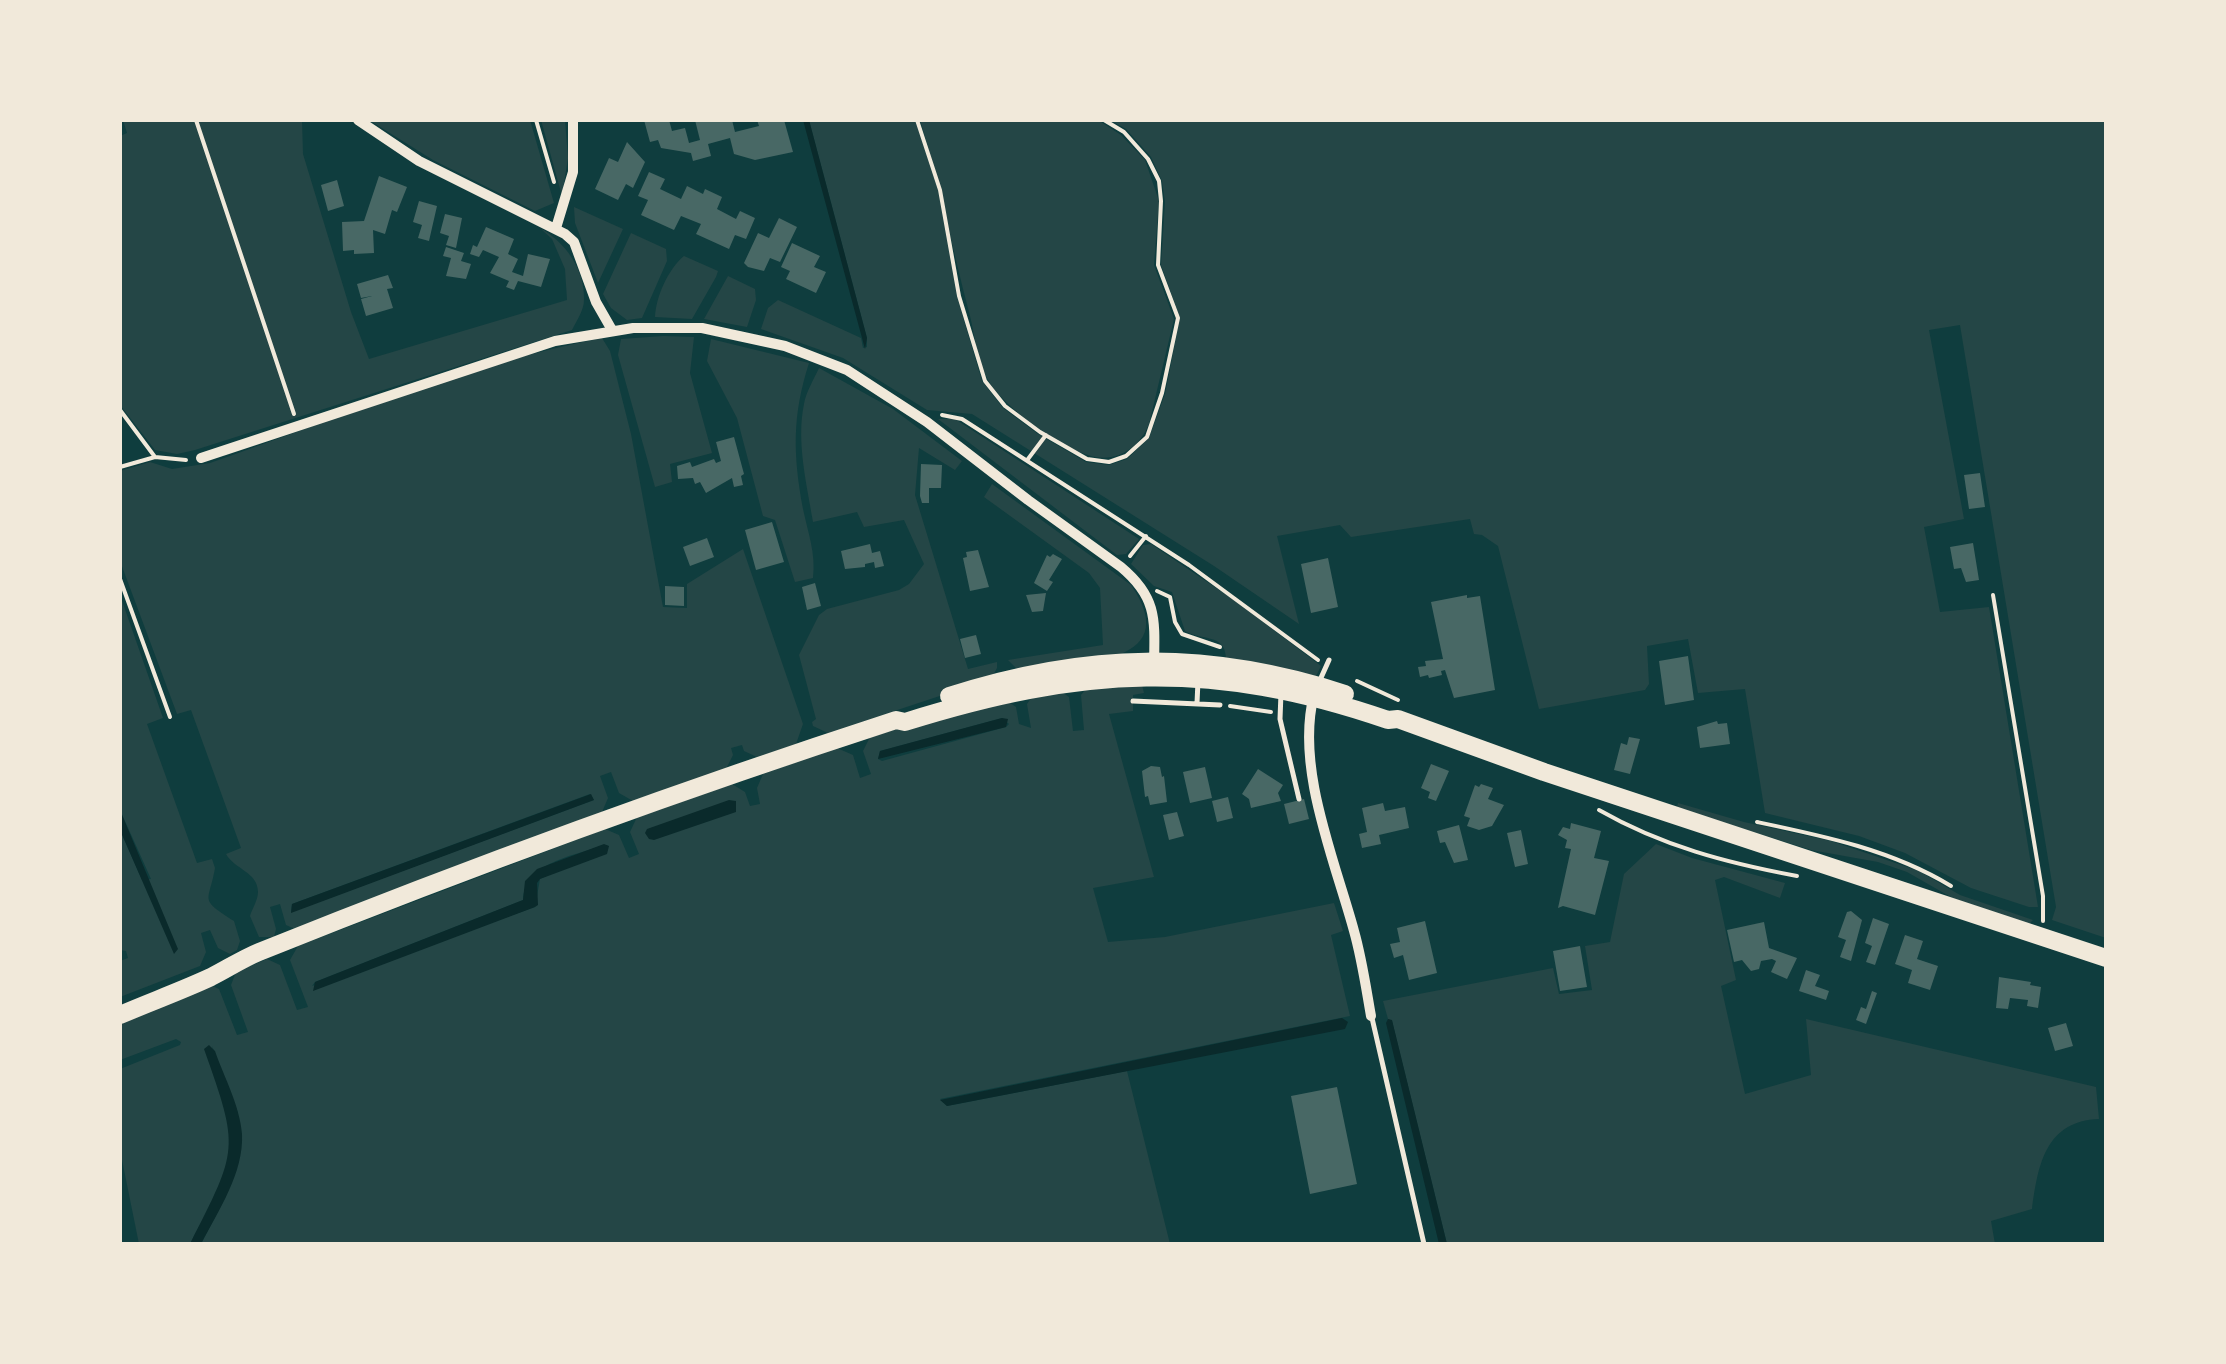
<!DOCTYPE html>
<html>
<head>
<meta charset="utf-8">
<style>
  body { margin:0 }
  #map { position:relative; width:2226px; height:1364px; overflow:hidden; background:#0f3d3e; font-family:Commissioner,sans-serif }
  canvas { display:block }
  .frame { position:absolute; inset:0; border:122px solid #f1e9da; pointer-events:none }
</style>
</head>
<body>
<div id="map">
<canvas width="2226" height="1364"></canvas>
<div class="frame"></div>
</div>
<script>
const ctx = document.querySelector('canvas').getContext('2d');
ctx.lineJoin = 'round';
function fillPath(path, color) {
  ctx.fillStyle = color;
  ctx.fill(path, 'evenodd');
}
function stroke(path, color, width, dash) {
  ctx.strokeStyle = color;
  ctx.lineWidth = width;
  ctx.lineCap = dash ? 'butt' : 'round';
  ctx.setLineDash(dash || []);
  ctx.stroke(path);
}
const green = new Path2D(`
  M123 120H302L303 154 351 312 369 359 567 300 565 269 552 239 540 228C565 242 585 269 584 300 584 310 577 320 572 330L195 450 177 454 155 450 120 405V136L127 133Z
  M369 120H530L554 203 535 211 433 160Z
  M541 120H565L568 158 562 196Z
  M809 120H915L938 190 957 297 982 381 1003 408 1038 434 1086 462 1109 465 1127 459 1149 438 1165 394 1180 318 1161 265 1165 202 1162 181 1151 157 1126 129 1110 120H2106V938L2052 920 2056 907 1960 325 1929 330 1964 519 1924 527 1940 612 1989 607 2038 907H2029L1971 888 1905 853 1859 836 1765 813 1745 689 1698 693 1688 639 1647 646 1649 684 1645 690 1539 709 1498 546 1482 535 1474 534 1470 519 1351 537 1340 525 1277 536 1299 624 1214 566 972 414 927 410 843 358 761 329 768 308 778 300 861 338 863 348 867 347V338Z
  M920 120H1098L1121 135 1145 160 1159 201 1154 265 1174 319 1149 424C1140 446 1120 461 1096 457 1065 452 1001 406 987 378 976 358 975 334 969 312 952 248 940 184 920 120Z
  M574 207 623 229 598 283 575 223Z
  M631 233 666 249 667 261 642 318 627 320 611 308 603 294Z
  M684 256 718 271 716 277 692 319 655 317C656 297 668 269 684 256Z
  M728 276 755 289 756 300 747 327 704 319Z
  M663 336 694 337 690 373 712 453 670 464 672 482 655 487 618 355 621 339Z
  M602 338 610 351 631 434 663 607 687 608V584L743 549 803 724 796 744 757 757 744 751 742 745 731 748 733 755 726 769 633 801 619 793 611 772 600 776 608 798 602 812 295 929 286 925 280 904 270 907 276 929 274 937H259L250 916C252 909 258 900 258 892 258 872 234 869 226 854L241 848 191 710 177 714 120 561V471L150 462 172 469 210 463C339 418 468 364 602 338ZM590 794 594 800 291 912 292 904Z
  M711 339 809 363C792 416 793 454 803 509 808 533 816 553 813 578L795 582 775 520 763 516 737 418 707 361Z
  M819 368 893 409 962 461 955 470 919 448 915 495 968 669 997 662V668L991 679 828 733 813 726 812 722 816 719 799 655 819 615 827 609 899 590 909 584 924 564 904 520 864 527 857 512 813 522C807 485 796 442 804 404 806 392 814 379 819 368Z
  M938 419H955L1139 539 1126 554 1117 555Z
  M992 484 1131 585C1188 668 1070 663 1019 671L1008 660 1103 645 1100 588 1089 573 984 497Z
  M1151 544 1234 600 1321 666 1316 676 1226 658C1225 633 1201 641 1185 631L1172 592 1154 586 1131 564 1143 545Z
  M120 595 163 718 147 724 197 863 212 859 215 868C209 903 198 898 234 921L240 941 237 950 230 954 218 948 210 930 201 933 206 952 200 966 120 997V961L128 958 126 951 120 950V830L142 880 151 879 120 810Z
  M1090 684 1142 685 1144 693 1133 695V711L1109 714 1154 877 1093 888 1108 942 1165 937 1334 903 1343 931 1331 935 1350 1016 940 1099 947 1106 1127 1071 1170 1244H201L226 1196 238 1113 212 1046C219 1080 236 1122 230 1156 225 1187 204 1217 190 1244H139L120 1150V1069L180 1045 181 1042 176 1039 120 1060V1021L208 984 219 989 237 1035 248 1032 231 985 236 972 267 959 280 965 297 1010 308 1007 290 960 298 946 605 829 619 835 629 858 639 854 630 832 637 817 732 784 745 792 750 806 760 804 757 788 763 774 837 748 853 755 860 778 871 774 863 751 870 737 1003 698 1016 707 1019 724 1031 728 1027 704 1036 691 1056 688 1069 697 1073 731 1084 730 1081 695ZM1002 718 1009 724 1006 727 882 761 878 759 880 751ZM604 845 609 846 540 879 535 907 312 986 315 982 523 900C525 862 574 856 604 845Z
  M1678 803 1744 822 1831 841 1919 871 1960 895 2033 920 2029 924 1956 900 1907 872 1878 862 1811 850 1677 808Z
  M1656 844 1692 858 1785 883 1780 898 1724 877 1715 880 1736 980 1721 986 1745 1094 1811 1075 1806 1019 2096 1087 2099 1119C2046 1121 2038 1164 2032 1209L1991 1221 1995 1244H1447L1392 1021 1388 1019 1383 1001 1553 968 1559 994 1592 990 1585 946 1610 942 1624 874Z`);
const water = new Path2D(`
  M803 120H809L867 338 865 349Z
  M1002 718 1008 719 1006 727 878 759 880 751Z
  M591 794 594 800 291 913 292 904Z
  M729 800 736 801V812L654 840 649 839 645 833 647 829Z
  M120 810 178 949 174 954 120 830Z
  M604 844 609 846 607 854 540 879 537 883 538 905 535 907 313 991 315 982 523 900 525 881 537 869Z
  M1342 1018 1348 1022 1345 1029 947 1106 940 1100Z
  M1388 1019 1392 1020 1447 1244H1439L1386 1023Z
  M209 1045 215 1051C224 1077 240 1106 242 1134 244 1173 218 1211 201 1244H190C238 1149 240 1150 204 1049Z`);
const building = new Path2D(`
  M644 120H669L672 131 685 128 689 143 700 140 695 120H732L735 132 759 126 757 120H784L793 152 755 160 734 154 730 138 708 144 711 156 693 161 691 153 661 148 658 140 650 142Z
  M627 142 645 162 633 188 626 184 618 200 595 189 609 158 618 162Z
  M649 172 665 179 660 189 681 199 687 186 703 194 705 189 722 197 717 209 736 219 740 211 755 218 746 239 735 235 729 249 696 234 701 224 681 216 674 230 641 215 648 200 638 196Z
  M379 176 407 187 397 212 392 210 385 234 373 230 374 253 354 254V250L343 251 342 222 364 221Z
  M337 180 344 206 328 211 321 185Z
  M419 201 437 206 429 241 418 238 422 225 413 222Z
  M445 214 462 218 456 248 446 245 449 236 440 233Z
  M779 218 797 227 780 262 770 258 764 271 748 267 744 263 758 233 769 238Z
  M486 227 514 239 508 254 518 259 512 272 523 276 528 254 550 259 541 287 518 281 514 290 506 287 509 281 490 273 499 257 483 250 479 257 470 254 473 245 477 247Z
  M792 243 820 256 814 267 826 272 816 293 786 279 790 271 781 267Z
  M446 247 464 253 461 261 471 264 466 279 446 276 451 258 443 256Z
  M388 275 393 288 387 289 393 308 366 316 361 299 372 296 361 298 357 284Z
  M734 437 744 474 741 476 743 485 734 487 732 478 706 493 700 482 695 484 693 478 678 479 677 466 690 462 692 467 714 459 716 463 721 461 716 442Z
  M921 464 942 465 941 488H929V503H922L920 496Z
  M1980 473 1985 507 1969 509 1964 475Z
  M772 522 784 562 756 570 745 530Z
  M707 538 714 557 690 566 683 547Z
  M1973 543 1979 580 1966 582 1961 568 1954 569 1950 547Z
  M870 544 872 553 880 551 884 566 875 568 874 562 865 564V567L845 569 841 551Z
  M978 550 989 587 970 591 963 558 967 557 966 552Z
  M1053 554 1062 559 1049 580 1053 582 1047 591 1034 583 1047 555 1050 557Z
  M1328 558 1338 607 1311 613 1301 564Z
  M815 583 821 606 807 610 802 587Z
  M665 586 684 587V606L665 605Z
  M1046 593 1043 611 1032 612 1026 595Z
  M1467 595V598L1480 596 1495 690 1454 698 1445 670 1441 671 1442 675 1429 678 1428 675 1420 677 1418 667 1426 666 1425 661 1443 659 1431 602Z
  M976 635 981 654 965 658 960 639Z
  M1688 656 1694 700 1665 705 1659 661Z
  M1717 721 1718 724 1727 723 1730 744 1700 748 1697 727Z
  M1629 737 1640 739 1630 774 1614 770 1621 743 1627 745Z
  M1431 764 1449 771 1436 801 1428 798 1430 792 1421 788Z
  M1151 766 1160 767 1162 777 1164 776 1167 802 1150 805 1148 796 1145 797 1142 771Z
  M1205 767 1212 798 1190 803 1183 772Z
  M1258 769 1283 785 1278 793 1281 801 1251 808 1249 799 1242 794Z
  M1481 784 1493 788 1488 799 1504 805 1492 826 1479 830 1467 826 1470 818 1464 816 1475 785 1479 787Z
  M1228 797 1233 818 1217 822 1212 801Z
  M1304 799 1309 819 1289 824 1284 804Z
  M1383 803 1385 811 1405 807 1409 828 1379 835 1381 844 1362 848 1359 834 1367 832 1362 808Z
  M1177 812 1184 836 1169 840 1163 815Z
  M1571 823 1601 831 1594 858 1609 861 1595 915 1563 906 1558 908 1571 849 1565 848 1567 840 1558 835 1563 827 1570 829Z
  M1459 825 1468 860 1454 863 1445 842 1440 843 1437 831Z
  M1521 830 1528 864 1515 867 1507 833Z
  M1851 911 1862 920 1851 961 1840 957 1846 940 1838 937 1847 912Z
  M1873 918 1889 924 1875 965 1866 962 1872 946 1865 943Z
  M1425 921 1437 973 1409 980 1403 955 1394 958 1390 944 1400 942 1397 928Z
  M1764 922 1769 948 1797 958 1787 979 1771 972 1776 961 1772 959 1761 961 1759 969 1751 971 1742 960 1734 962 1727 930Z
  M1905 935 1923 941 1917 959 1938 966 1930 990 1908 983 1912 970 1895 964Z
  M1580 946 1587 987 1560 991 1553 951Z
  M1806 970 1820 975 1815 986 1829 991 1826 1000 1799 991Z
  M1999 977 2031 982 2030 985 2041 987 2038 1008 2027 1006 2028 1000 2010 998 2008 1009 1996 1008Z
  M1872 991 1877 993 1866 1024 1856 1020 1861 1007 1866 1009Z
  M2066 1023 2073 1046 2055 1051 2048 1028Z
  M1337 1087 1357 1184 1310 1194 1291 1096Z`);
const path = new Path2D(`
  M196 120 294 414
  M536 120 554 182
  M917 120 940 190 959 296 985 381 1005 406 1040 432 1087 459 1109 462 1126 456 1147 437 1162 393 1178 318 1158 265 1161 201 1159 181 1148 159 1124 132 1104 120
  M120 410 155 457
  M942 415 962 419 1189 565 1318 660
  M1028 459 1046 435
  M120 467 155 457 186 460
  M1130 556 1146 536
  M120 579 170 717
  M1157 591 1170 597 1175 622 1182 634 1220 647
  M1993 595 2043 896V921
  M1357 681 1398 700
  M1230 706 1271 712
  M1599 810C1662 846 1727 863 1797 876
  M1757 822C1824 836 1892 850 1951 886`);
const service = new Path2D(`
  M1320 680 1329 660
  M1281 693 1280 719 1299 799
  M1133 701 1220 705
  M1197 703 1198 681
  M1372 1018 1424 1244`);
const minor = new Path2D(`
  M358 120 419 161 565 234 574 242 596 302 612 330
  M556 228 573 172V120
  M201 458 555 341 633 328H702L785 346 847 370 927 422 1028 500 1121 567C1157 597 1155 619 1154 664
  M1314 695C1295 767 1335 861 1354 931 1362 959 1366 988 1371 1016`);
const primary = new Path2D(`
  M949 696C1086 652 1207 649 1345 694
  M120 1015C150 1002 181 991 211 977 227 969 242 959 259 952 468 868 681 790 896 720L905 722C1081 667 1211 659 1388 720L1398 719 1544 772 2106 958`);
fillPath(green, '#244646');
fillPath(water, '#0a2a2b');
fillPath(building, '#486865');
stroke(path, '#f1e9da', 4);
stroke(service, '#f1e9da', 5);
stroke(minor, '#f1e9da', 10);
stroke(primary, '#f1e9da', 18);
</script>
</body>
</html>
